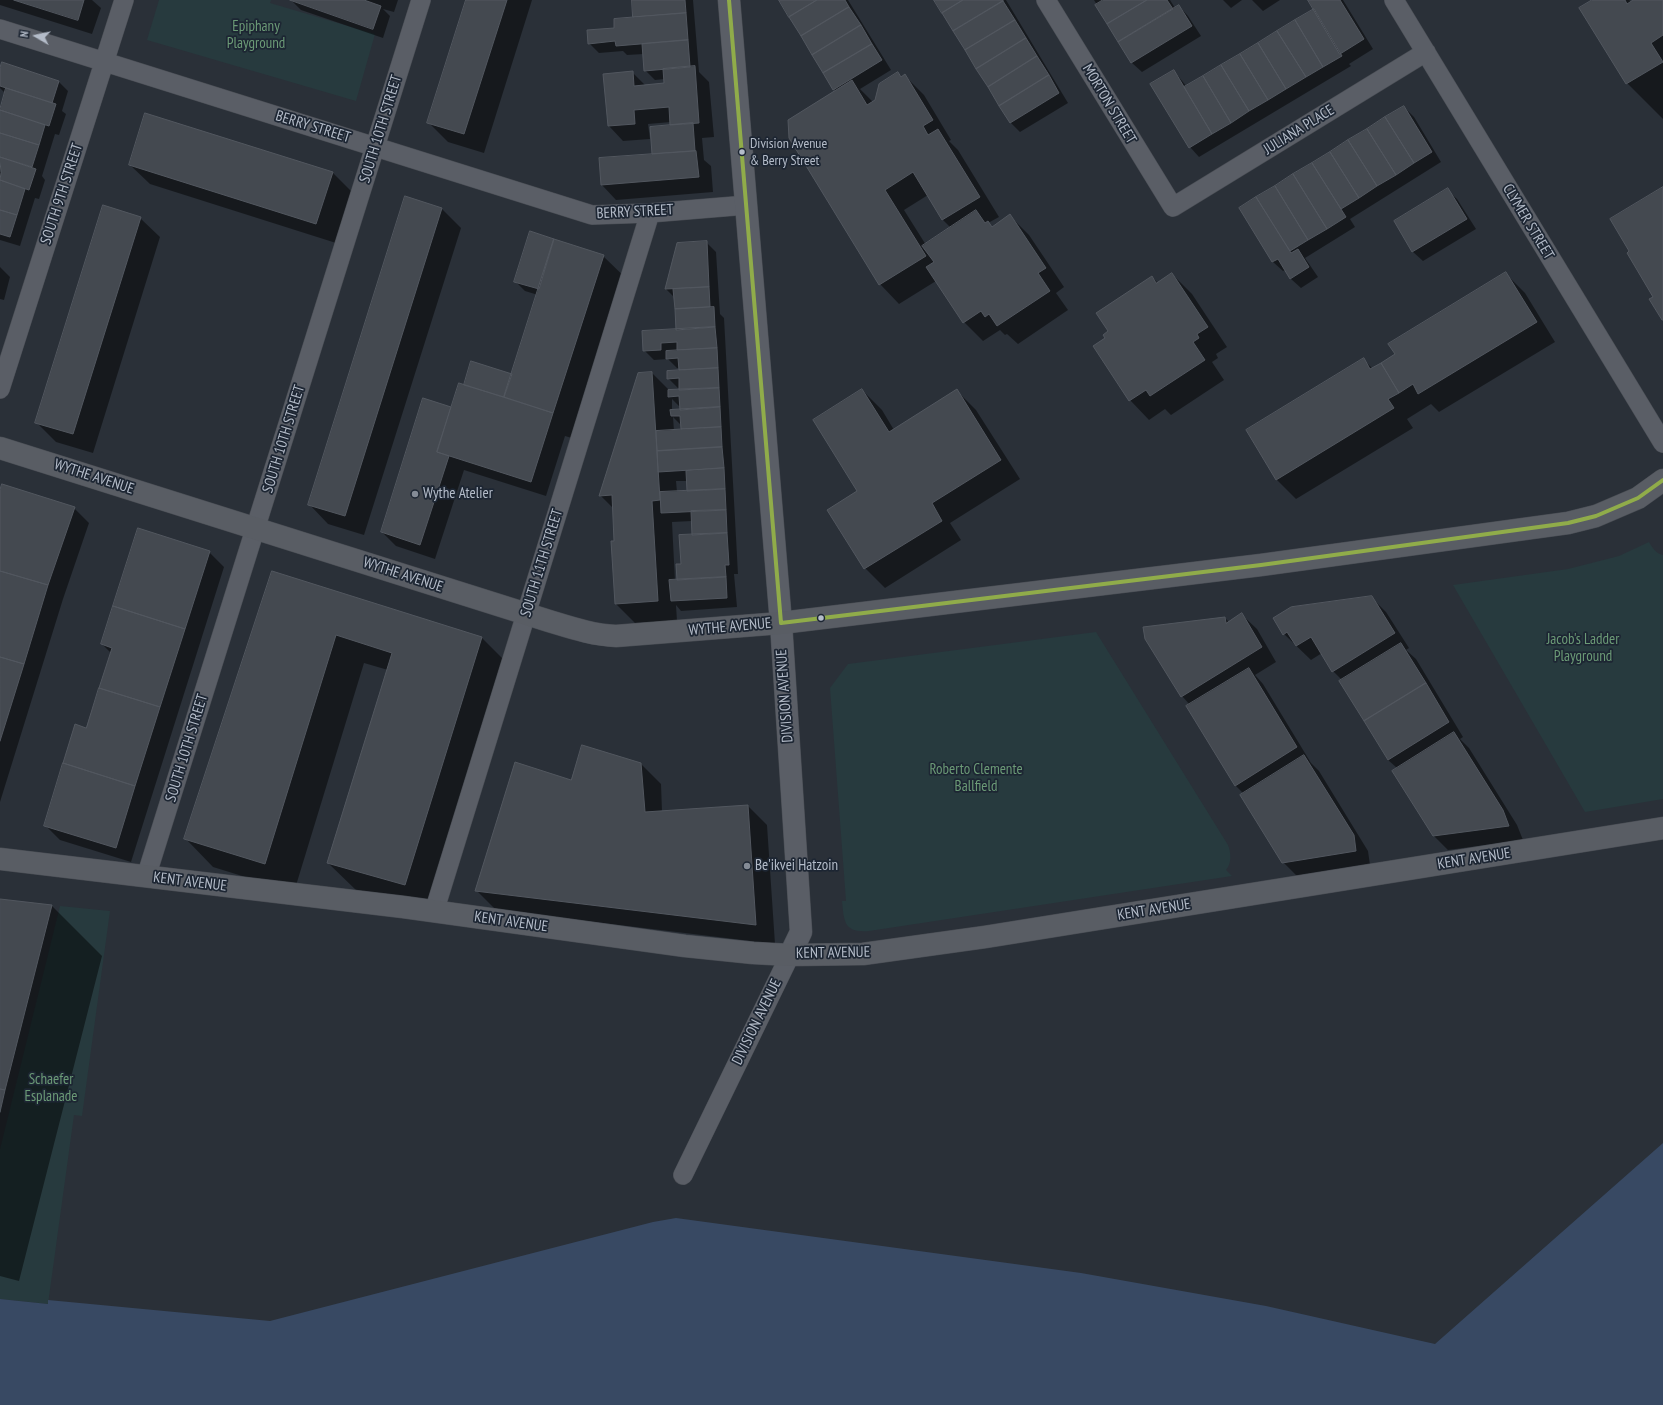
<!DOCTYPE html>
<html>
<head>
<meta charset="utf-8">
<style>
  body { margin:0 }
  #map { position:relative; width:1663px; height:1405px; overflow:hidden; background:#2a3038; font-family:"PT Sans Narrow",sans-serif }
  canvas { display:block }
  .north { position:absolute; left:16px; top:16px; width:40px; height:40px; -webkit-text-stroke:3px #1d2633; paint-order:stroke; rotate:279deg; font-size:11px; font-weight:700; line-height:16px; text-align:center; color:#b4bcc9 }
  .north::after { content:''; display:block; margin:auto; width:14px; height:18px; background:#b4bcc9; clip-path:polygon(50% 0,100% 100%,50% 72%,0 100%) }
</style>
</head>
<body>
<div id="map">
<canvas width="1663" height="1405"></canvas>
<div class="north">N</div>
</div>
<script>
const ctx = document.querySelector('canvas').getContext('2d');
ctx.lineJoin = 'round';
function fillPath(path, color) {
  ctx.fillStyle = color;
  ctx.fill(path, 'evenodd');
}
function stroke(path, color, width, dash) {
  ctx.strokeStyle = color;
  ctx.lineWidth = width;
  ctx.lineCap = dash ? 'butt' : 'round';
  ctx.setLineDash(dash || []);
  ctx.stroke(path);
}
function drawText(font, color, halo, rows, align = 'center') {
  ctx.font = font + ' "PT Sans Narrow",sans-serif';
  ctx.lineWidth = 3.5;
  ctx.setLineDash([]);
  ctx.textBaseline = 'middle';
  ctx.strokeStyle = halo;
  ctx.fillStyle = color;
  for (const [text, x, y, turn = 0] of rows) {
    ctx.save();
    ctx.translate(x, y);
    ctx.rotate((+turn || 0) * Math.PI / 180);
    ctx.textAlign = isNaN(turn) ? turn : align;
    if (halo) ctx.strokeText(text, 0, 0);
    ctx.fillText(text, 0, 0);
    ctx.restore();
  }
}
const green = new Path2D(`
  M159 0H271L270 3 375 34 356 101 147 40Z
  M1649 542C1652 547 1656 554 1663 555V799L1585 812 1453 585 1568 569 1619 556Z
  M1096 632 1228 845C1231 853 1232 863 1226 870L1232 876 869 931C844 933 844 922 842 901H846L830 688 848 664Z
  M60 906 110 911 82 1116 74 1115 48 1304 0 1299V1149Z`);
const water = new Path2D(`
  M1663 1143V1405H0V1299L48 1304V1300L270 1321 653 1222 676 1218 1081 1273 1266 1306 1435 1344Z`);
const shadow = new Path2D(`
  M0 0H92L101 8 92 34 0 5Z
  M291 0H398L394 12 383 9 390 16 383 38 301 10Z
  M467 0H532L484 153 448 142 428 122Z
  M633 0H693L699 72 709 82 714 137 702 138 704 160 711 166 713 192 616 200 602 185 600 159 654 155 653 154 673 126 671 122 648 124 650 139 623 141 609 126 605 75 632 72 646 86 665 84V79L655 80 645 70 644 54 627 55 623 51 599 53 589 43 634 18Z
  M780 0H848L891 70 860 89 873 102 876 100 898 73 902 77 905 76 924 95 951 140 949 141 958 150 999 217 988 223 993 228 1010 216 1029 235 1064 287 1056 293 1068 310 1018 344 1007 334 1005 335 1000 330 983 341 964 322 936 281 899 304 880 284 836 91ZM928 195 943 220 951 228 926 245 904 210Z
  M936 0H1006L1068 103 1020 132 1010 122Z
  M1094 0H1170L1175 8 1179 6 1188 16 1201 36 1142 72 1132 63Z
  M1223 0H1242L1231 8Z
  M1252 0H1280L1263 11Z
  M1309 0H1343L1373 49 1349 64 1351 66 1199 157 1190 147 1174 71 1187 87 1315 9Z
  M1594 0H1629L1632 2 1635 0H1663V119L1627 83 1581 8Z
  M0 71 58 81 68 91 62 111 66 114 59 135 55 134 42 176 45 180 39 199 35 198 20 246 0 240V109L5 93 0 88Z
  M1404 107 1414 117 1441 162 1350 219 1355 227 1305 258 1318 277 1301 288 1291 279 1286 270 1283 271 1273 262 1240 209Z
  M130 165 332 172 352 192 336 243 150 184Z
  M1447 190 1457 199 1476 229 1423 261 1413 252 1396 221Z
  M441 208 461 228 364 535 328 524 309 504Z
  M140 218 160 237 93 453 56 442 36 422Z
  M706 242 716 252 720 314 724 318 738 574H734L737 607 681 611 676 605 677 621 635 623 616 604 614 509 600 495 652 373 670 391H680V388H678L668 378 680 371 679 368H677L668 359 654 360 644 350 677 331 675 298 666 289ZM672 399 679 406H681V411H672ZM673 417 682 426V430L674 431ZM676 481H688V492H677ZM692 521 693 536 678 581H675L672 522Z
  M603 256 632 284 582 441 565 436 546 496 464 470 435 559 396 546 382 532 424 400 452 409 464 386 512 375 538 295 525 291 515 281Z
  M0 267 10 277 4 300 0 299Z
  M1172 274 1192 294 1227 347 1216 354 1218 358 1212 362 1224 380 1171 415 1165 409 1149 420 1130 400 1106 339 1109 332 1152 277 1158 283Z
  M1506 274 1525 293 1555 342 1439 412 1431 404 1407 419 1413 428 1296 499 1276 479 1364 360 1373 369 1396 355Z
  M862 390 882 410 894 430 957 391 976 410 1020 479 950 523 961 540 885 588 865 568 829 510 858 492Z
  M0 493 74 508 89 523 63 599 0 802Z
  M209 552 224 567 131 862 60 840 45 825 86 729 111 653 102 644Z
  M273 572 482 638 510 666 433 913 357 891 328 863 388 670 364 663 294 892 213 867 185 838Z
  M1371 597 1386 612 1409 648 1406 650 1416 659 1463 737 1460 739 1469 748 1517 825 1523 840 1448 850 1433 835 1397 768 1388 760 1342 680 1333 671 1322 653 1311 660 1284 634 1274 619Z
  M1242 615 1257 629 1276 662 1255 675 1263 684 1311 763 1319 771 1368 851 1370 865 1298 877 1283 862 1244 794 1235 785 1190 705 1182 696 1225 618 1229 622Z
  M641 764 661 784 662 811 748 806 767 825 775 944 496 910 476 890 571 781Z
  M0 900 52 906 102 956 19 1281 0 1276Z`);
const building = new Path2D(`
  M14 0H84L78 20Z
  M290 0H364L381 6 373 29Z
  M466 0H507L464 134 427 123Z
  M632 0H685L686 13 633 17Z
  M779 0H817L789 17Z
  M817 0H845L849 7 801 36 789 17Z
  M934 0H963L942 13Z
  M963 0H1003V1L953 31 942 13Z
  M1103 0H1147L1107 24 1095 5Z
  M1147 0H1167L1173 9 1118 42 1107 24Z
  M1308 0H1340L1364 39 1340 54Z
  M1592 0H1625L1627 4 1633 0H1663V35L1651 43 1663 62 1626 84 1579 8Z
  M1003 1 1015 20 965 50 953 31Z
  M1179 5 1192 26 1131 63 1118 42Z
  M849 7 861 25 812 55 801 36Z
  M1314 9 1342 56 1323 67 1295 20Z
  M686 13 688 40 616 46 615 41 588 44 587 30 614 28V19Z
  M1015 20 1026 38 976 69 965 50Z
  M1295 20 1323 67 1306 77 1277 31Z
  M861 25 872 44 823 73 812 55Z
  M1277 31 1306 77 1286 89 1258 43Z
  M1026 38 1037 56 988 87 976 69Z
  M688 40 690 67 644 71 642 44Z
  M1258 43 1286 89 1268 100 1240 54Z
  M872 44 882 60 833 90 823 73Z
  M1240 54 1268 100 1249 111 1221 65Z
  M1037 56 1049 75 999 106 988 87Z
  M2 62 59 81 52 103 0 86V68Z
  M1221 65 1249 111 1231 123 1203 76Z
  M695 66 699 123 670 125 669 107 634 110 635 124 608 126 603 74 633 71 634 86 664 83 663 69Z
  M1174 70 1212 134 1189 148 1150 84Z
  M898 72 901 77 905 74 933 120 923 126 928 135 938 129 980 197 942 220 913 172 885 190 926 256 879 285 789 138 788 120 852 80 867 105 875 100 879 84Z
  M1049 75 1059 93 1010 123 999 106Z
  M1203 76 1231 123 1212 134 1184 87Z
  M6 88 56 104 49 126 0 110Z
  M1404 106 1432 152 1414 163 1385 117Z
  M0 110 45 125 39 145 0 133Z
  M145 113 333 172 316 224 129 165Z
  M1385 117 1414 163 1396 175 1367 129Z
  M693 123 695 151 652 154 650 127Z
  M1367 129 1396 175 1377 186 1348 140Z
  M0 133 39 145 32 167 0 157Z
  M1348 140 1377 186 1359 198 1330 152Z
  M696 151 699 177 601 185 599 158Z
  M1330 152 1359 198 1341 209 1312 163Z
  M0 157 36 169 29 190 0 180 1 173Z
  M1312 163 1346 217 1327 229 1293 174Z
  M1293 174 1327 229 1308 240 1275 186Z
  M0 180 25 189 17 215 0 210Z
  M1275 186 1308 240 1290 251 1256 197Z
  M1663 187V320H1662L1649 299 1653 297 1627 253 1629 251 1610 219Z
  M1448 188 1467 219 1412 252 1394 221Z
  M405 196 442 208 345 516 308 505Z
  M1256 197 1291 253 1298 249 1309 267 1290 279 1278 259 1272 262 1239 208Z
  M103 205 141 217 73 434 35 423Z
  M0 210 17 215 10 237 0 234Z
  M976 210 985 223 988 221 992 227 1010 214 1046 268 1038 273 1050 291 997 326 989 314 985 317 981 311 963 323 926 267 934 262 922 246Z
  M530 231 554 239 539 289 514 282Z
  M554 239 604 255 553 413 504 397Z
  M707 241 709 287 665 289 677 243Z
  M1506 272 1537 322 1418 394 1413 384 1399 393 1381 363 1395 354 1388 344Z
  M1172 273 1208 327 1197 334 1199 338 1193 342 1205 360 1150 396 1146 390 1129 401 1093 346 1105 338 1103 335 1108 331 1096 313 1152 276 1156 283Z
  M709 287 710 307 675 309 673 289Z
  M714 307 715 327 676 330 675 309Z
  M715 327 717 348 677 350V342L661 343V350L643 351 642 331Z
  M717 348 718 368 679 370 678 358 666 359V351Z
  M1364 358 1370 369 1381 363 1399 393 1388 399 1394 408 1276 480 1246 430Z
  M471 361 512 374 504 397 464 385Z
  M718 368 719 388 679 390V378L667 379V371Z
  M652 372 660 500 652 501 658 601 615 604 611 541H614L612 495 599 496 638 373Z
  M459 383 553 413 531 482 437 452Z
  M719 388 720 407 680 410 679 396 668 397V390Z
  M862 389 889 432 957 389 1001 460 932 503 942 521 864 569 827 510 857 491 813 420Z
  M423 398 451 407 437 452 449 456 420 545 381 532Z
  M720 407 721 427 681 429 680 416H671L670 410Z
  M721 427 722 447 657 451 656 431Z
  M722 447 724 468 658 472 657 451Z
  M724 468 725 489 687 491 686 471Z
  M2 484 75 507 48 585 0 571V490Z
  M725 489 726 510 661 513 660 492Z
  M726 510 727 533 692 535 691 511Z
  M138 528 210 551 185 629 113 606Z
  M727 533 729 565H725L726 577 677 580 676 564H681L679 535Z
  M0 571 48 585 24 664 0 657Z
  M272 571 482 637 405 885 327 863 392 653 336 635 265 864 184 839Z
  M726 577 727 598 671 601 669 580Z
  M1372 596 1395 633 1332 672 1311 637 1296 646 1287 632 1283 635 1273 618 1291 607Z
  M113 606 185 629 160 707 99 688 112 648 101 644Z
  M1242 613 1262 647 1181 697 1145 639 1143 627 1225 617 1226 623Z
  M1401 643 1426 683 1364 721 1339 681Z
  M0 657 24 664 0 741Z
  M1249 668 1297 747 1235 786 1186 706Z
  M1426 683 1449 722 1388 760 1364 721Z
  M99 688 160 707 135 786 63 763 75 724 86 728Z
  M1454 732 1503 810 1509 826 1433 836 1392 771Z
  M582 745 641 763 645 812 748 805 756 925 475 891 515 762 571 780Z
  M1304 755 1354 835 1356 851 1282 863 1240 795Z
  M63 763 135 786 116 848 44 826Z
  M0 899 52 905 5 1090 0 1089Z
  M0 1089 5 1090 0 1112Z`);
const minor = new Path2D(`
  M1046 0 1173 207 1426 52
  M1394 0 1663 443
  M0 29 592 215 650 213 747 205
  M0 389 124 0
  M146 877 421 0
  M434 912 650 213
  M683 1175 790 955`);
const tertiary = new Path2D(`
  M729 0 781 623 801 932 790 955`);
const secondary = new Path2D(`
  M0 448 549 621C572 628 593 635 616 636L781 623 1261 565 1568 523 1596 516 1638 498 1663 480
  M0 859 403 907 685 946 753 953 790 955 863 954 985 937 1663 828`);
const bus1 = new Path2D(`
  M729 0 781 623
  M781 623 1261 565 1568 523 1596 516 1638 498 1663 480`);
const markers = [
  [742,152,3.5,"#b4bcc9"],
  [415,494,4,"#848b96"],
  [821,618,3.5,"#b4bcc9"],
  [747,866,4,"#848b96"]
];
const busNames = [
  ["Division Avenue",750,144],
  ["& Berry Street",750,161]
];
const parkNames = [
  ["Epiphany",256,27],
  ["Playground",256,44],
  ["Jacob's Ladder",1583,640],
  ["Playground",1583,657],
  ["Roberto Clemente",976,770],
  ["Ballfield",976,787],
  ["Schaefer",51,1080],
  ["Esplanade",51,1097]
];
const streetNames = [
  ["MORTON STREET",1109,104,59],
  ["BERRY STREET",313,127,17],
  ["SOUTH 10TH STREET",381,129,-73],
  ["JULIANA PLACE",1299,130,-32],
  ["SOUTH 9TH STREET",62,194,-72],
  ["BERRY STREET",635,212,-3],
  ["CLYMER STREET",1528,222,59],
  ["SOUTH 10TH STREET",284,439,-73],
  ["WYTHE AVENUE",94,477,18],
  ["SOUTH 11TH STREET",542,563,-73],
  ["WYTHE AVENUE",403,575,18],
  ["WYTHE AVENUE",730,627,-5],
  ["DIVISION AVENUE",785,696,-94],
  ["SOUTH 10TH STREET",187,748,-73],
  ["KENT AVENUE",1474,859,-9],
  ["KENT AVENUE",190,882,7],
  ["KENT AVENUE",1154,910,-9],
  ["KENT AVENUE",511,922,8],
  ["KENT AVENUE",833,953,-1],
  ["DIVISION AVENUE",757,1022,-64]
];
const poiNames = [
  ["Wythe Atelier",423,494],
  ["Be'ikvei Hatzoin",755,866]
];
fillPath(green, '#273a3e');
fillPath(water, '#384963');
fillPath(shadow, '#0007');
fillPath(building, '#444950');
stroke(building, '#52575f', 1);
stroke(minor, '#484c53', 20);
stroke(tertiary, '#484c53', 23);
stroke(secondary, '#484c53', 23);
stroke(minor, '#5a5e66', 19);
stroke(tertiary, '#5a5e66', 22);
stroke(secondary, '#595d64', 22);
stroke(bus1, '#90ac4a', 4);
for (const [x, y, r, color] of markers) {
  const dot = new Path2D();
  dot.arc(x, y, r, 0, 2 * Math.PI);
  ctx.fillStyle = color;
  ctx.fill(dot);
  stroke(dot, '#1d2633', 1.5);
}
drawText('14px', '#b4bcc9', '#1d2633', busNames, 'left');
drawText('15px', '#6b9a76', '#1d2633', parkNames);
drawText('15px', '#b4bcc9', '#1d2633', streetNames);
drawText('15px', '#b4bcc9', '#1d2633', poiNames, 'left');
</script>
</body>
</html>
